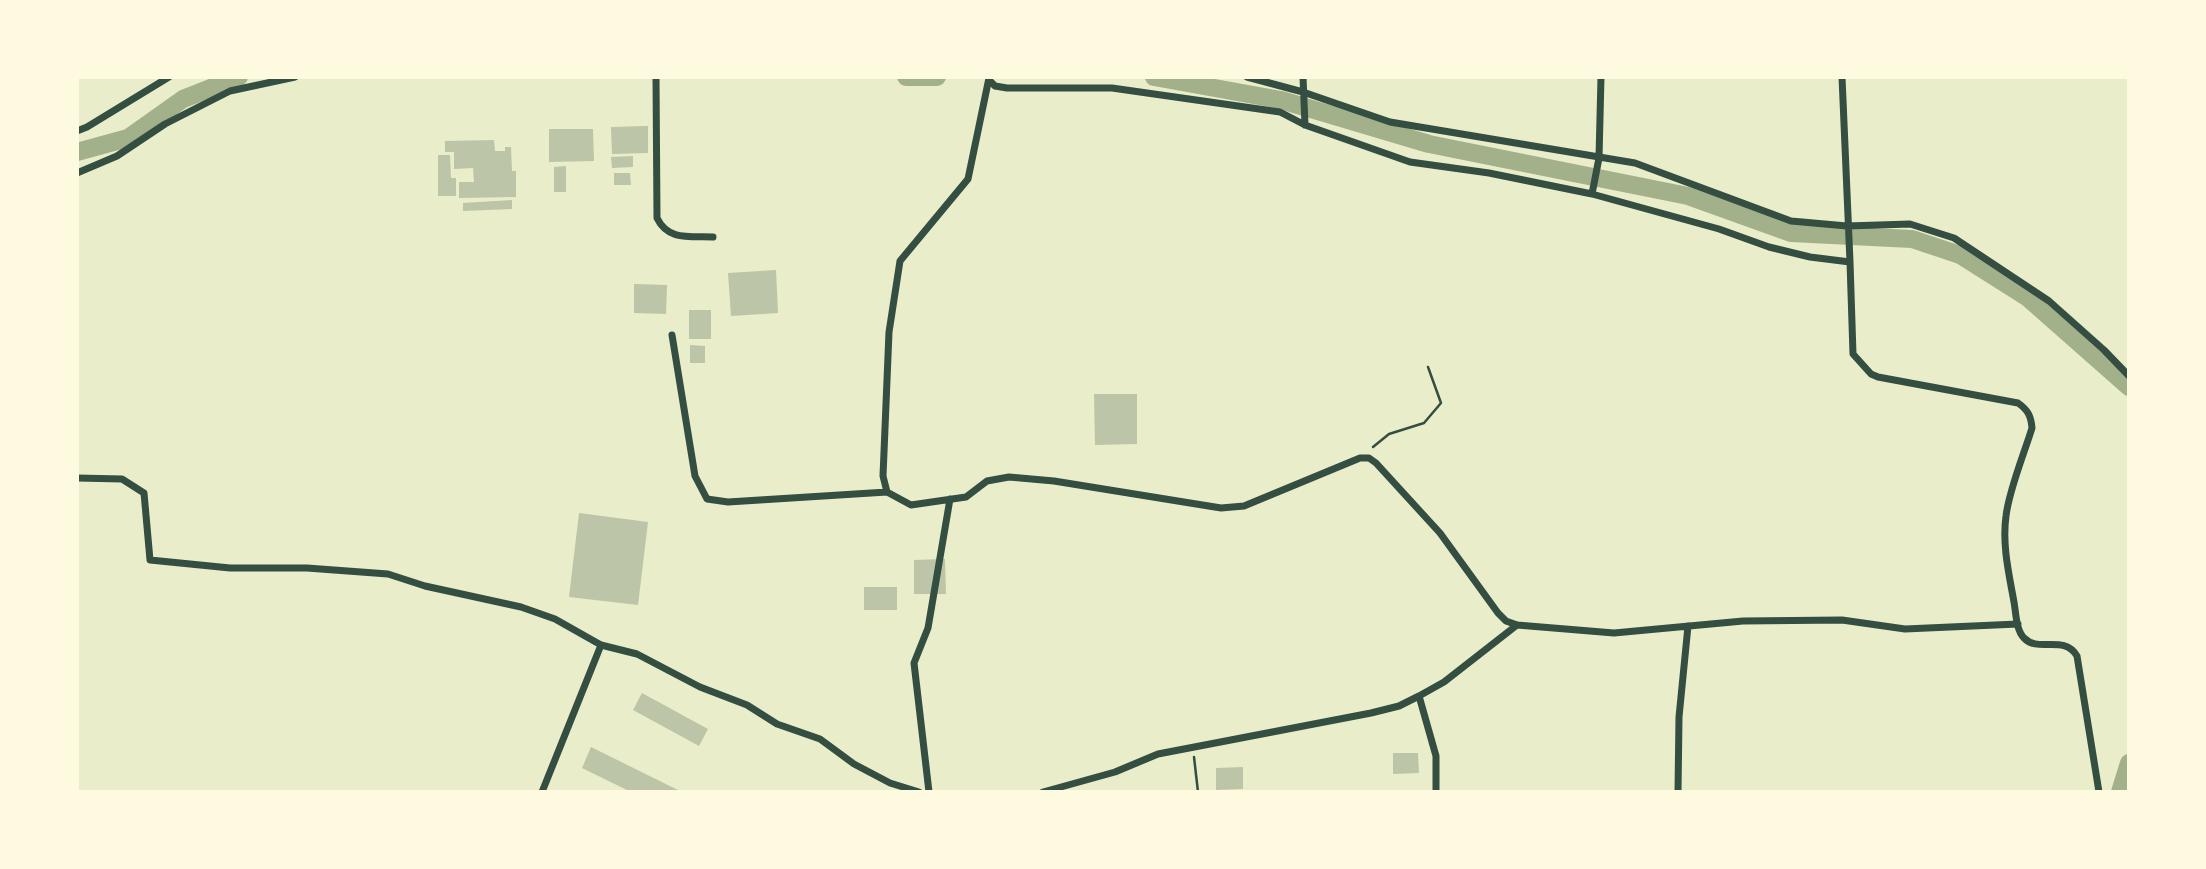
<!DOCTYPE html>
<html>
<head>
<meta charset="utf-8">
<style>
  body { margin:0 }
  #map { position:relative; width:2206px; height:869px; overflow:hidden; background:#e9edc9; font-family:"Alegreya Sans",sans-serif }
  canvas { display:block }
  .frame { position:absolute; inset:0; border:79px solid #fefae0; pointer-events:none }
</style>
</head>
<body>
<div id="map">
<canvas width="2206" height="869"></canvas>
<div class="frame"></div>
</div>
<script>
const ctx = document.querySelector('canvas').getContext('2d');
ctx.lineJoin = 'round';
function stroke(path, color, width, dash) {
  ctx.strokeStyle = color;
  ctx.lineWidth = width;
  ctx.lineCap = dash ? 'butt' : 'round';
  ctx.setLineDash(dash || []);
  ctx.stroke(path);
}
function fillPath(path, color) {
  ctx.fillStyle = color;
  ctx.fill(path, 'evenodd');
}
const canal = new Path2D(`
  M906 77H937
  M1154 77 1281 100 1429 144 1688 196 1791 233 1912 239 1960 255 2028 298 2129 387
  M77 152 128 138 183 99 239 77
  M2120 792 2129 763`);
const building = new Path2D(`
  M648 126V153L612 154 611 127Z
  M549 129H593L594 161 549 162Z
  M494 140 495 151H505V147H511L512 171H516V197L459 198V182H474L473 168 454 169V152H445V141Z
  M438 155H450L451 178H456V196H438Z
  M633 156V167L612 168 611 157Z
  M566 166V192H554V167Z
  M614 173H630L631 185H614Z
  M512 200V209L463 211V203Z
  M776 270 778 313 731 316 728 273Z
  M634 284 667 285 666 314 634 313Z
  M689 310H711V339H689Z
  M690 345 705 346V363H690Z
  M1094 394H1137V444L1095 445Z
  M579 513 648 522 638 605 569 597Z
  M945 559 946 594H914V560Z
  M864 587H897V610H864Z
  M642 693 708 729 699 746 633 710Z
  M591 747 682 792H631L582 768Z
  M1393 753H1418L1419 773 1393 774Z
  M1243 767V789L1216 790V768Z`);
const path = new Path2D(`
  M1373 447 1389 434 1424 423 1441 403 1428 367
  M1194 757 1198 792`);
const minor = new Path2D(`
  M656 77 657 218C668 241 690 236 713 237
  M1247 77 1303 92 1390 122 1635 163 1791 221 1847 226 1910 224 1954 238 2049 301 2104 350 2129 376
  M1303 77 1305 125
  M1842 77 1850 262
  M989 80 995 86 1007 88H1112L1280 112 1305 125 1410 162 1489 173 1592 194 1719 229 1769 247 1810 257 1850 262 1853 354 1871 374 1878 377 2018 403C2028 410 2031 416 2032 428 2024 454 2009 490 2006 516 2002 545 2009 574 2014 602 2016 613 2016 630 2024 638 2038 653 2064 634 2077 656L2099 792
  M77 131 87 127 169 77
  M77 173 117 156 165 124 230 91 295 77
  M1592 194 1599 158 1601 77
  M672 335 695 476 707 499 728 502 887 492 911 505 966 497 987 481 1009 477 1054 481 1221 508 1244 506 1360 458H1369L1376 463 1440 533 1498 613 1506 621 1517 625 1614 633 1743 621 1842 620 1905 629 2018 624
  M77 478 122 479 144 493 150 560 230 568H307L388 574 425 586 521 607 555 619 601 645 637 654 700 687 747 705 777 724 820 739 854 764 890 783 919 792
  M887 492 883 476 889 332 900 261 968 179 989 78
  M542 792 601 645
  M929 792 914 663 928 628 950 499
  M1043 792 1115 772 1158 754 1371 713 1399 706 1419 696
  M1436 792V756L1419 696 1444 682 1517 625
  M1678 792 1679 717 1688 626`);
stroke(canal, '#a3b18a', 18);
fillPath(building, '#bcc5a7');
stroke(path, '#344e41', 2.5);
stroke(minor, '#344e41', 7);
</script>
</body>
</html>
